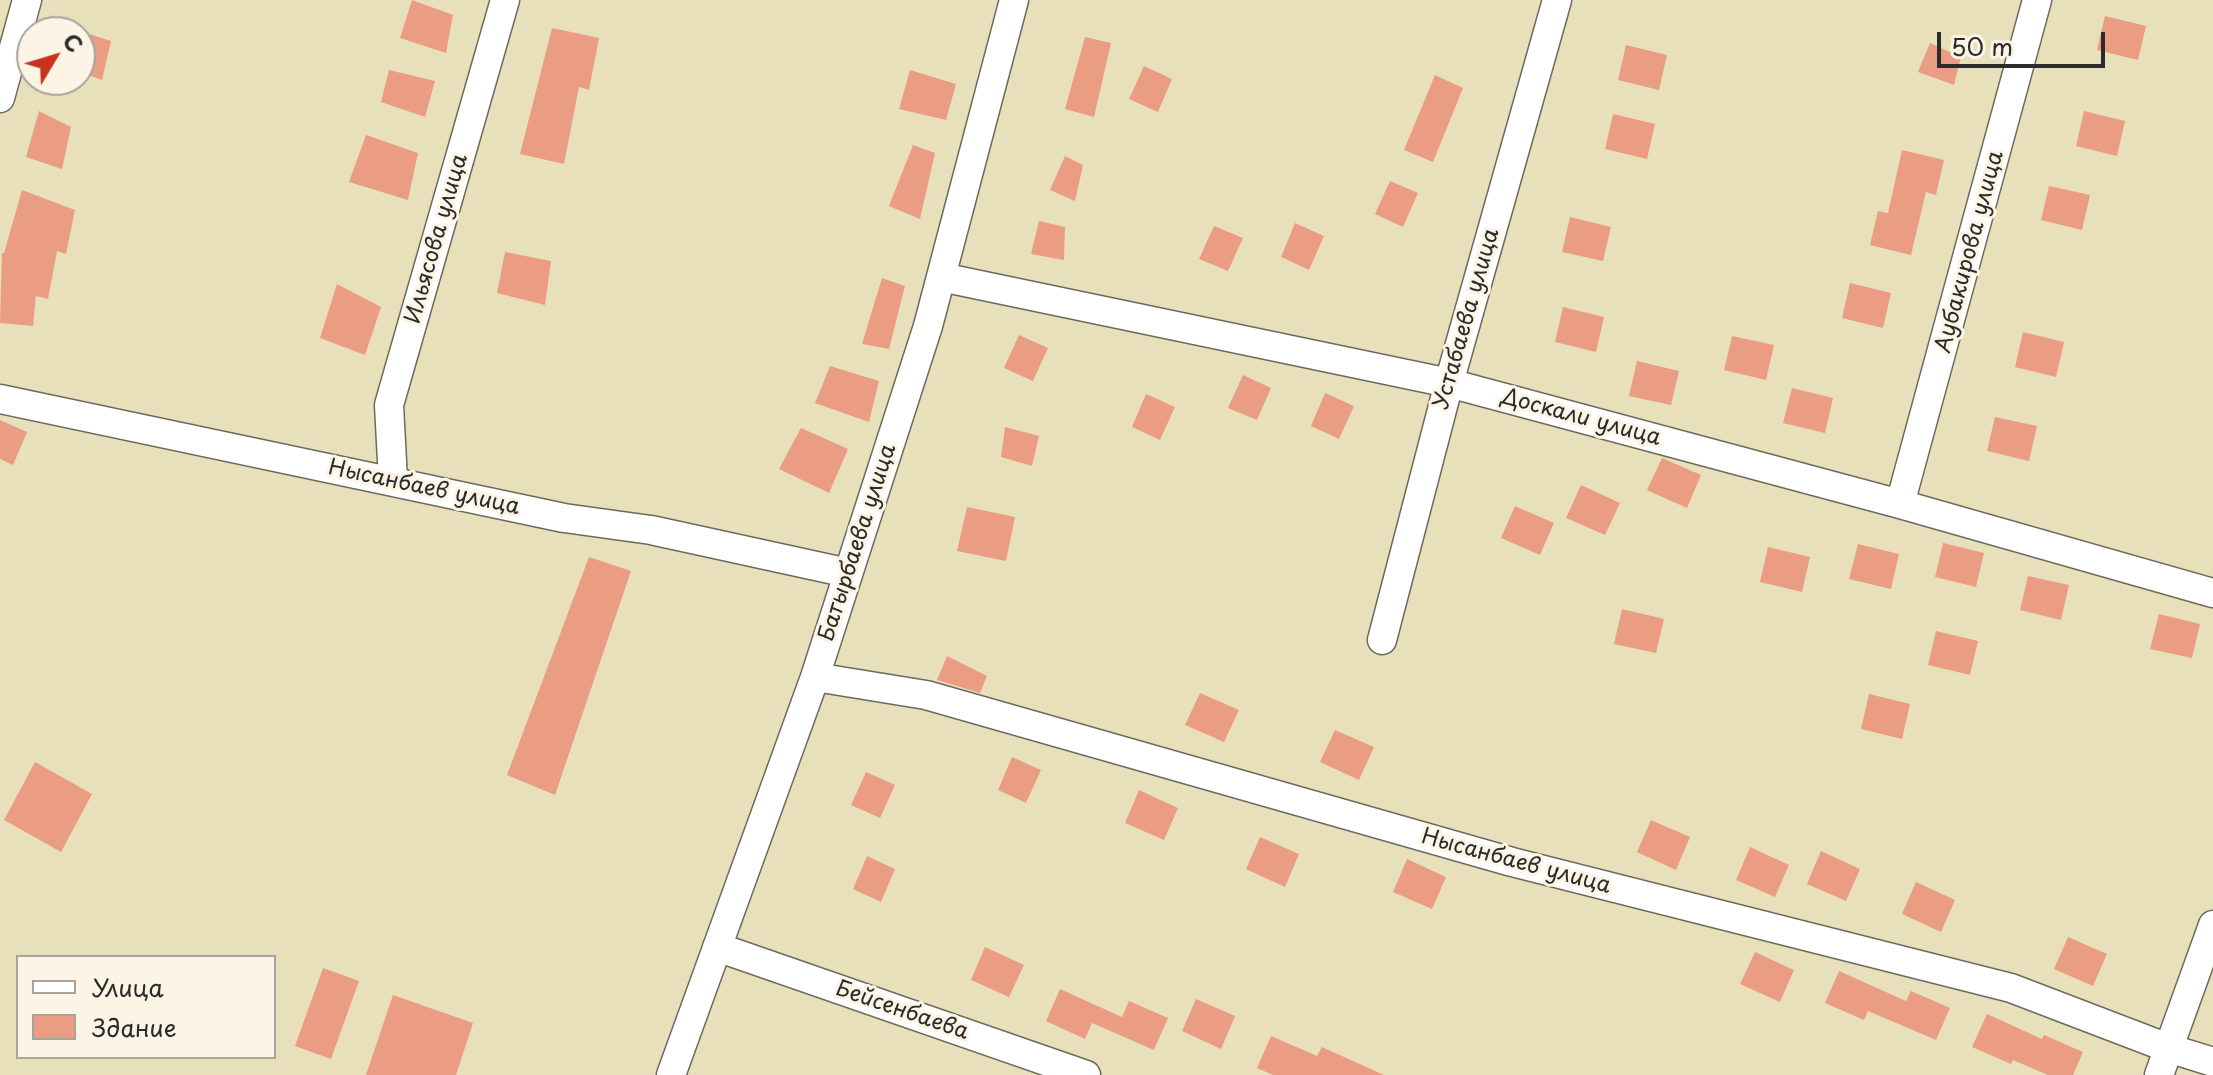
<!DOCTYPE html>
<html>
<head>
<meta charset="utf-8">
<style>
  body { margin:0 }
  #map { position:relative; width:2213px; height:1075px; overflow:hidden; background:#e8e0bb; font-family:"Playpen Sans",sans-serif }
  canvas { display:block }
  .legend { position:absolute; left:16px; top:955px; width:260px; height:104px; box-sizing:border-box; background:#fcf5e5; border:2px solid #a8a49b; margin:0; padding:10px 14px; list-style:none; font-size:24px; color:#2b2b2b }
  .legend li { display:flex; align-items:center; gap:16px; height:40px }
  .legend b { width:40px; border:2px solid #a8a49b }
  .north { position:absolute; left:16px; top:16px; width:80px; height:80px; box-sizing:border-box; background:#fcf5e5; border:2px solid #a8a49b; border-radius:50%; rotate:52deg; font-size:22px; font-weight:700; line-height:32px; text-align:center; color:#2b2b2b }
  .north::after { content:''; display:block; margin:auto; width:28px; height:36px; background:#c8321e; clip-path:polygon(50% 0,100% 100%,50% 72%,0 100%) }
  .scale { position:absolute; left:1937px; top:32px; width:168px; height:36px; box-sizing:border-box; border:4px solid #2b2b2b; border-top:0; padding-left:10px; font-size:24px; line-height:28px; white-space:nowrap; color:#2b2b2b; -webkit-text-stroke:6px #fcf5e5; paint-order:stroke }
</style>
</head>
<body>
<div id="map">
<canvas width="2213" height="1075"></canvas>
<ul class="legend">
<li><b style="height:10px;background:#fff"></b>Улица</li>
<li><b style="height:22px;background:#ea9d82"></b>Здание</li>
</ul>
<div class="north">С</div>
<div class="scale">50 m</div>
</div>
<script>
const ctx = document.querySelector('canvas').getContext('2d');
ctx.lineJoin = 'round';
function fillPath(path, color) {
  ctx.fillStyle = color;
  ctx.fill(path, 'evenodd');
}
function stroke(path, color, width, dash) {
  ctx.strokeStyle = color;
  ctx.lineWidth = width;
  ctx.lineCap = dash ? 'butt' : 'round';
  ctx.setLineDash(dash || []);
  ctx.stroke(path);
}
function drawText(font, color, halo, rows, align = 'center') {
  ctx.font = font + ' "Playpen Sans",sans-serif';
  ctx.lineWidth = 6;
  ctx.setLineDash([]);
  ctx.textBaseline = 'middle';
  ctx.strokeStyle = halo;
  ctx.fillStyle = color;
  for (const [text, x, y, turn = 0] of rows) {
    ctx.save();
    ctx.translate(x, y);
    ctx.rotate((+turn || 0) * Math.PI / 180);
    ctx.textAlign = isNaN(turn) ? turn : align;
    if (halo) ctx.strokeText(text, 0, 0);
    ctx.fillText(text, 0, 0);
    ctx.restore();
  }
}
const building = new Path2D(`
  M412 0 453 15 446 53 400 38Z
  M2105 16 2146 26 2138 60 2097 50Z
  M552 28 599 38 589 90 579 87 564 164 520 154Z
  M80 31 111 41 102 80 80 72Z
  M1085 37 1111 43 1094 117 1065 109Z
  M1930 43 1961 57 1954 85 1918 72Z
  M1626 45 1667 55 1659 90 1618 80Z
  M1144 66 1172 79 1158 112 1129 99Z
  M389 70 435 81 425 117 381 102Z
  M910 70 956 84 946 120 899 109Z
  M1435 75 1463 88 1433 162 1404 150Z
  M39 111 71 127 62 169 26 157Z
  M2084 111 2125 121 2117 156 2076 146Z
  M1613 114 1655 124 1647 159 1605 149Z
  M366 135 418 153 408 200 349 182Z
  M913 145 935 153 920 219 889 206Z
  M1902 150 1944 160 1936 195 1926 192 1911 255 1870 245 1878 211 1888 213Z
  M1065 156 1083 165 1075 201 1050 190Z
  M1390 181 1418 193 1403 227 1375 214Z
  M2049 186 2090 195 2082 230 2041 220Z
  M22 190 75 210 66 254 57 251 48 299 36 296 33 326 0 323 2 253H4Z
  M1570 217 1611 227 1603 261 1562 252Z
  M1039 221 1065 227 1064 260 1031 254Z
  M1295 223 1324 236 1309 270 1281 257Z
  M1214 226 1243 238 1228 271 1199 259Z
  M505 252 551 261 545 305 497 293Z
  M882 278 905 286 889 349 862 344Z
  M1850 283 1891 293 1883 328 1842 318Z
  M337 284 381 307 365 355 320 338Z
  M1563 307 1604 317 1596 352 1555 342Z
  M2023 332 2064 342 2056 377 2015 367Z
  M1019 335 1048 348 1033 381 1004 368Z
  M1732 336 1774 345 1766 380 1724 370Z
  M1637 361 1679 371 1671 405 1629 396Z
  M830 366 879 381 869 422 815 403Z
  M1243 375 1271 388 1257 420 1228 408Z
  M1792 388 1833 398 1825 433 1783 423Z
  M1325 393 1354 406 1339 439 1311 426Z
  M1146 394 1175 407 1160 440 1132 427Z
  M1995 417 2037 426 2029 461 1987 451Z
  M0 420 27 432 13 465 0 459Z
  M1005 427 1039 436 1032 466 1001 457Z
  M801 428 848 449 829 493 779 469Z
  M1662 458 1701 475 1687 508 1647 490Z
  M1581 485 1620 503 1605 535 1566 518Z
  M1515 506 1554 523 1540 555 1501 538Z
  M967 507 1015 517 1006 561 957 551Z
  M1943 543 1984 553 1976 587 1935 577Z
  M1858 544 1899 554 1891 589 1849 579Z
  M1768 547 1810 557 1802 592 1760 582Z
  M589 557 631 571 555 795 507 775Z
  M2028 576 2069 585 2061 620 2020 610Z
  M1622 609 1664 619 1656 653 1614 644Z
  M2159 614 2200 624 2192 658 2150 649Z
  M1936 631 1978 641 1970 675 1928 665Z
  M947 656 987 676 980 693 937 680Z
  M1200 693 1239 710 1224 742 1185 725Z
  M1869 694 1910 704 1902 739 1861 729Z
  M1335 730 1374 747 1359 780 1320 762Z
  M1012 757 1041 770 1026 803 998 790Z
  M35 762 92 794 61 852 4 820Z
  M866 772 895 785 880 818 851 805Z
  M1139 790 1178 808 1164 840 1125 823Z
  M1651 820 1690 837 1676 870 1637 852Z
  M1260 837 1299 854 1285 887 1246 869Z
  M1750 847 1789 865 1775 897 1736 880Z
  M1821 851 1860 869 1846 901 1807 884Z
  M867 856 895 869 881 902 853 889Z
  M1407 859 1446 877 1432 909 1393 892Z
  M1916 882 1955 900 1941 932 1902 914Z
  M2068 937 2107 954 2093 986 2054 969Z
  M985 947 1024 965 1009 997 971 980Z
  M1755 952 1794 970 1780 1002 1740 984Z
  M323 968 359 981 331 1059 295 1046Z
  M1839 971 1906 1001 1911 991 1950 1008 1936 1040 1868 1011 1864 1020 1825 1003Z
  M1060 989 1122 1017 1129 1001 1168 1018 1154 1050 1092 1023 1085 1039 1046 1021Z
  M393 995 473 1023 456 1075H366Z
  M1196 999 1235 1016 1221 1049 1182 1031Z
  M1987 1014 2042 1039 2044 1035 2083 1052 2073 1075H2048L2013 1060 2011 1064 1972 1047Z
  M1271 1036 1317 1056 1322 1047 1384 1075H1273L1257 1068Z`);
const street = new Path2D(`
  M0 98 27 0
  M941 277 1449 383 1900 504 2213 593
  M0 399 564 518 651 530 848 573
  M393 480 389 405 505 0
  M1900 504 2037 0
  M1382 640 1449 383 1557 0
  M815 677 926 695 1512 862 2011 988 2168 1048 2213 1062
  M717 947 1086 1075
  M671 1075 815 677 928 326 1014 0
  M2159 1075 2213 925`);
const streetNames = [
  ["Ильясова улица",437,239,-74],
  ["Аубакирова улица",1970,252,-75],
  ["Устабаева улица",1467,319,-74],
  ["Доскали улица",1581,418,15],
  ["Нысанбаев улица",424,488,12],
  ["Батырбаева улица",858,543,-72],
  ["Нысанбаев улица",1516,862,15],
  ["Бейсенбаева",902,1011,19]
];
fillPath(building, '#ea9d82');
stroke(street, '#6d6a5d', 31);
stroke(street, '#fff', 28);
drawText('22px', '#2b2b2b', '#fcf5e5', streetNames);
</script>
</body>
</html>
